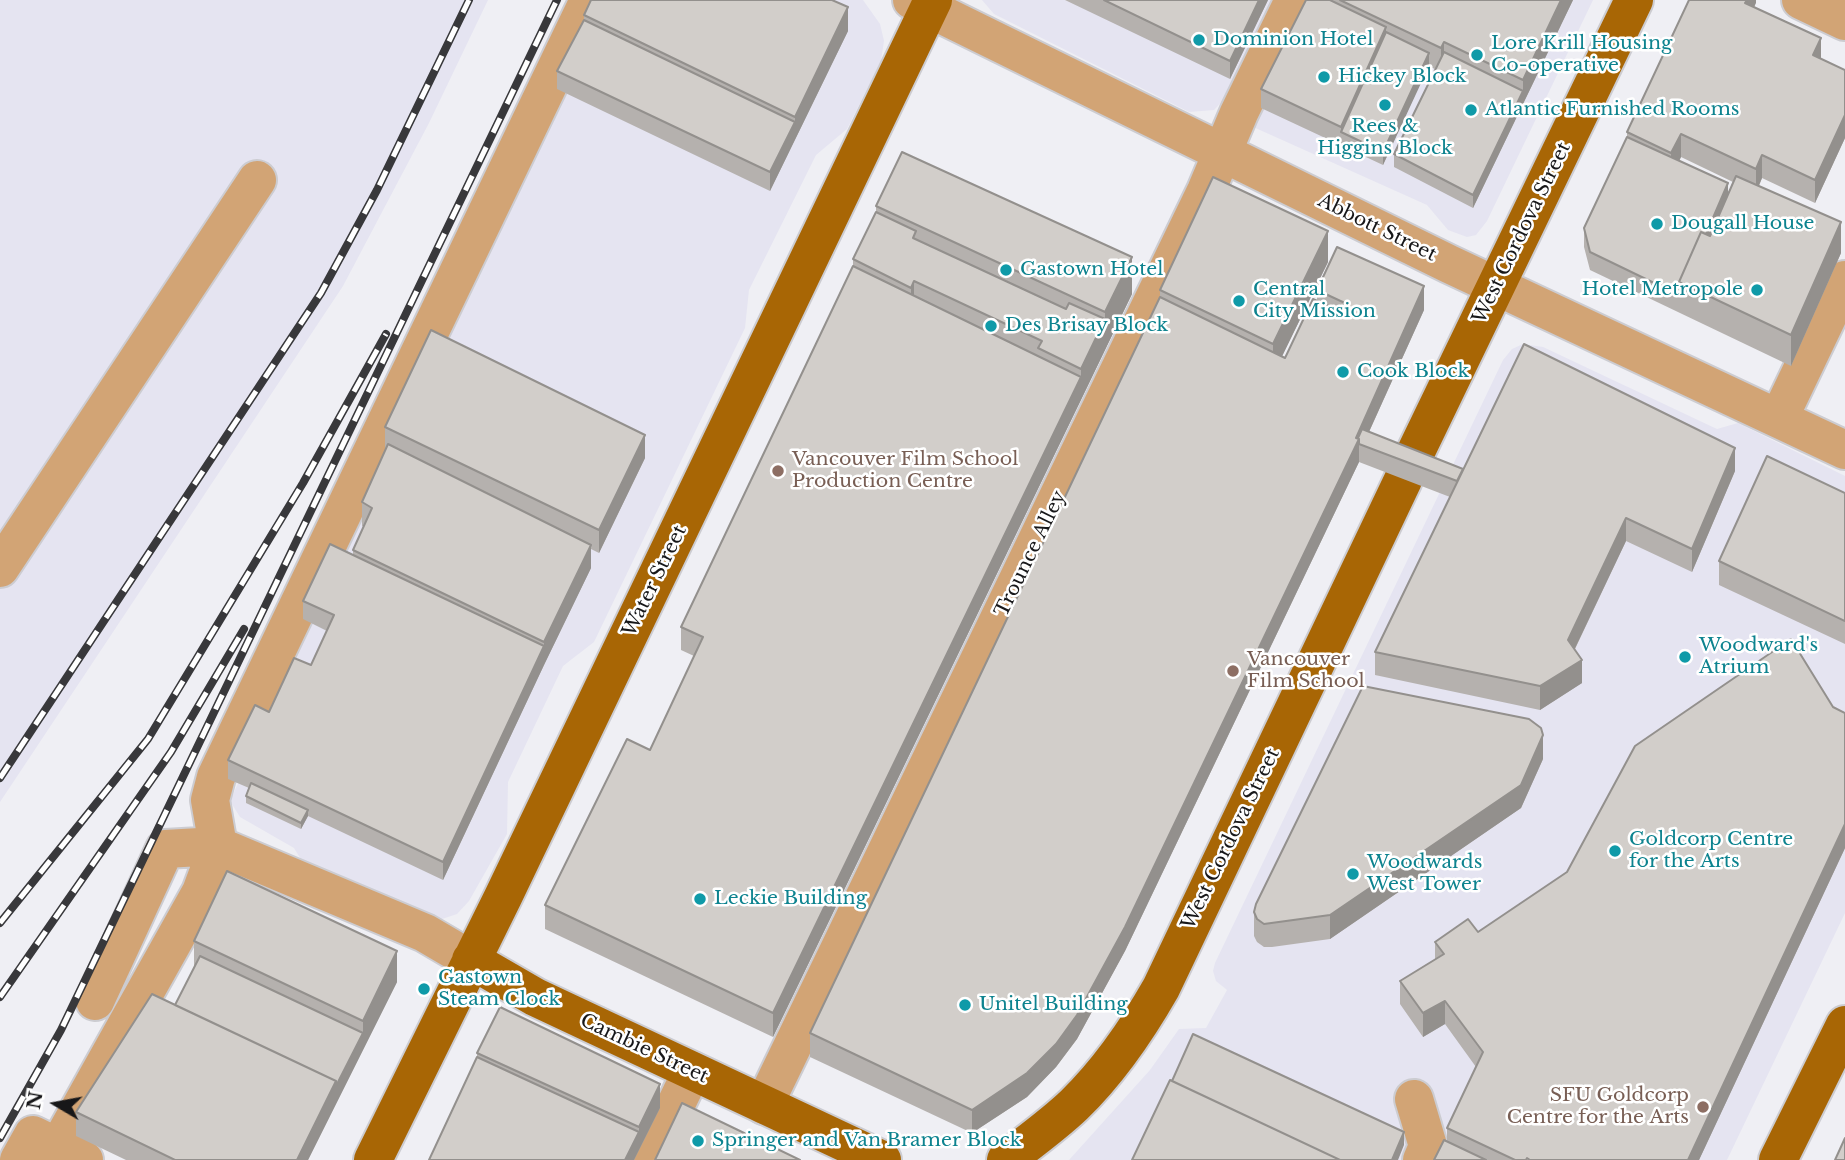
<!DOCTYPE html>
<html>
<head>
<meta charset="utf-8">
<style>
  body { margin:0 }
  #map { position:relative; width:1845px; height:1160px; overflow:hidden; background:#efeff4; font-family:"Libre Baskerville",serif }
  canvas { display:block }
  .north { position:absolute; left:21px; top:1069px; width:70px; height:70px; -webkit-text-stroke:5px #fff; paint-order:stroke; rotate:280deg; font-size:19px; font-weight:700; line-height:28px; text-align:center; color:#171719 }
  .north::after { content:''; display:block; margin:auto; width:24px; height:32px; background:#171719; clip-path:polygon(50% 0,100% 100%,50% 72%,0 100%) }
</style>
</head>
<body>
<div id="map">
<canvas width="1845" height="1160"></canvas>
<div class="north">N</div>
</div>
<script>
const ctx = document.querySelector('canvas').getContext('2d');
ctx.lineJoin = 'round';
function fillPath(path, color) {
  ctx.fillStyle = color;
  ctx.fill(path, 'evenodd');
}
function stroke(path, color, width, dash) {
  ctx.strokeStyle = color;
  ctx.lineWidth = width;
  ctx.lineCap = dash ? 'butt' : 'round';
  ctx.setLineDash(dash || []);
  ctx.stroke(path);
}
function drawText(font, color, halo, rows, align = 'center') {
  ctx.font = font + ' "Libre Baskerville",serif';
  ctx.lineWidth = 5;
  ctx.setLineDash([]);
  ctx.textBaseline = 'middle';
  ctx.strokeStyle = halo;
  ctx.fillStyle = color;
  for (const [text, x, y, turn = 0] of rows) {
    ctx.save();
    ctx.translate(x, y);
    ctx.rotate((+turn || 0) * Math.PI / 180);
    ctx.textAlign = isNaN(turn) ? turn : align;
    if (halo) ctx.strokeText(text, 0, 0);
    ctx.fillText(text, 0, 0);
    ctx.restore();
  }
}
const built = new Path2D(`
  M0 0H488L429 123 343 286 0 802Z
  M592 0H863L880 24 884 41 881 61 847 129 816 155 749 290 745 328 594 642 563 666 508 782 507 834 469 901 457 914 439 920 302 861 294 848 240 817 230 801Z
  M982 0H1274L1229 94 1214 110 1189 112 994 14Z
  M1304 0H1593L1487 221 1476 235 1467 237 1448 230 1427 205 1251 126Z
  M1523 344 1543 347 1717 429 1738 423 1845 476V913L1727 1160H1069L1150 1070 1179 1029 1206 1028 1227 990 1216 981 1213 971 1215 963 1503 360 1512 349Z`);
const minor = new Path2D(`
  M912 0 1449 264 1845 450
  M1801 0 1845 21
  M1779 418 1845 280
  M0 568 257 180
  M95 1001 165 849 218 846 425 933 471 960
  M1414 1099 1428 1146 1422 1160
  M764 1105 1206 191 1239 113 1294 0
  M19 1160 33 1135 84 1160
  M51 1160 201 892 218 846 210 800 216 777 589 0
  M649 1160 692 1071`);
const major = new Path2D(`
  M1409 466 1634 0
  M471 960 535 997 882 1160
  M373 1160 503 897 933 0
  M1006 1160C1029 1142 1053 1125 1074 1105 1109 1071 1137 1030 1161 988L1403 480
  M1778 1160 1845 1025`);
const rail = new Path2D(`
  M0 778 321 293 377 190 469 0
  M0 923 148 739 303 483 386 334
  M0 997 171 752 244 629
  M0 1138 61 1030 557 0`);
const wall = new Path2D(`
  M1065 0H1268L1230 79Z
  M1306 0H1573L1473 208 1394 167V154L1435 69 1428 66 1383 165 1261 108V89Z
  M1756 0 1754 7 1821 59 1845 70V138L1815 203 1762 178 1759 186 1841 253 1791 366 1590 270 1584 247V228L1627 137V132ZM1681 157 1733 182 1728 193 1679 161Z
  M584 15 848 31 770 191 557 89V71L584 20Z
  M876 206 1132 294 773 1037 545 929V905L650 750 694 656 681 650V627L853 266V259L876 212Z
  M1328 262 1282 356 1285 358 1317 301V290L1424 310 1369 432 1463 469 1735 471 1692 572 1626 541 1575 649 1582 683 1540 710 1375 675V652L1450 497 1359 462 1125 951 1077 1039 1056 1067 1027 1097 972 1133 810 1057V1033L1160 297V290Z
  M385 427 645 458 599 553 591 549V568L544 665 443 880 308 816 301 829 246 803V796L249 788 228 779V760L311 665 327 631 303 619V601L353 555V550L364 527 362 526V502L385 450Z
  M1845 493V644L1719 585V561Z
  M1833 707 1845 713V848L1699 1160H1434L1447 1141V1128L1476 1067 1445 1024 1423 1037 1400 1004V981L1435 959V942L1478 932Z
  M1543 759 1521 808 1330 939 1272 947H1264L1257 942 1254 936V912Z
  M194 941 397 982 308 1160H126L76 1136V1112L175 1005 194 968Z
  M477 1053 660 1108 634 1160H429L477 1057Z`);
const shadedWall = new Path2D(`
  M1259 0H1268L1230 79V61Z
  M1561 0H1573L1473 208V195L1523 91V80Z
  M1747 0H1756V3L1745 26V3Z
  M848 7V31L770 191V172L795 122V117Z
  M1386 27V45L1341 132V145V127Z
  M1821 38V62L1813 55Z
  M1444 42V65L1441 72V48Z
  M1429 53V66L1383 165V152Z
  M1845 115V138L1815 203V180Z
  M1681 134V157L1671 177V153Z
  M1762 155V178L1756 192V169Z
  M1728 183V202L1684 284Z
  M1841 222V253L1791 366V335Z
  M1328 231V262L1273 375V344Z
  M1132 257V294L1081 400V369L1105 319V312Z
  M914 281V312L911 319V288Z
  M1424 286V310L1363 445 1359 444V462L1125 951 1077 1039 1056 1067 1027 1097 972 1133V1110L1356 438Z
  M1081 377V400L773 1037V1013Z
  M645 435V458L599 553V530Z
  M1735 448V471L1692 572V549Z
  M1626 518V541L1568 663V640Z
  M591 545V568L544 665 443 880V862L544 647V642Z
  M1582 660V683L1540 710V686Z
  M1543 735V759L1521 808 1330 939V915Z
  M308 810V816L301 829V823Z
  M1845 824V848L1699 1160H1688Z
  M397 951V982L308 1160H297L336 1081 363 1033V1021Z
  M1445 1001V1024L1423 1037V1013Z
  M660 1084V1108L634 1160H625L639 1132V1127Z
  M1404 1132V1145L1398 1160H1392Z`);
const building = new Path2D(`
  M591 0H832L848 7 795 117 584 15Z
  M1104 0H1259L1230 61Z
  M1306 0H1330L1386 27 1341 127 1261 89Z
  M1340 0H1561L1523 80 1444 42 1441 48Z
  M1689 0H1747L1745 3 1821 38 1813 55 1845 70V115L1815 180 1762 155 1756 169 1681 134 1671 153 1627 132Z
  M584 20 795 122 770 172 557 71Z
  M1386 32 1429 53 1383 152 1341 132Z
  M1444 52 1523 91 1473 195 1394 154Z
  M1627 137 1728 183 1706 234 1701 232 1679 282V295L1590 252 1584 228Z
  M902 152 1132 257 1105 312 876 206Z
  M1736 176 1841 222 1791 335 1679 282 1701 232 1710 236Z
  M1213 177 1328 231 1273 344 1160 290Z
  M876 212 916 231 913 238 1066 309 1069 303 1105 319 1081 369 1038 348 1042 341 914 281 911 288 853 259Z
  M1337 247 1424 286 1356 438 1359 439 1125 927 1077 1015 1056 1044 1027 1073 972 1110 810 1033 1160 297 1285 358 1313 299 1343 313 1347 304 1317 290Z
  M853 266 1081 377 773 1013 545 905 627 739 650 750 703 637 681 627Z
  M431 330 645 435 599 530 385 427Z
  M1524 344 1735 448 1692 549 1626 518 1568 640 1582 660 1540 686 1375 652Z
  M1362 429 1463 469 1457 481 1359 444V439L1358 438Z
  M388 444 591 545 544 642 353 550 372 508 362 502Z
  M1767 456 1845 493V621L1719 561Z
  M330 544 544 646 443 862 228 760 255 705 269 712 294 658 311 665 334 615 303 601Z
  M1791 639 1833 707 1845 713V824L1688 1160H1530L1527 1158 1526 1160H1515L1447 1128 1483 1052 1445 1001 1423 1013 1400 981 1444 954 1435 942 1468 919 1478 932 1567 872 1635 746Z
  M1363 686 1529 719 1541 728 1543 735 1521 785 1330 915 1264 924 1257 919 1254 912 1256 904Z
  M251 783 308 810 301 823 246 796Z
  M227 871 397 951 363 1021 194 941Z
  M200 956 363 1033 336 1086V1081L175 1005Z
  M152 994 336 1081 297 1160H175L76 1112Z
  M500 1007 660 1084 639 1127 477 1053Z
  M1193 1034 1404 1132 1392 1160H1340L1172 1081Z
  M477 1057 639 1132 625 1160H429Z
  M1170 1080 1340 1160H1132Z
  M682 1103 800 1160H655Z
  M1845 1138V1160H1835Z
  M1444 1140 1486 1160H1434Z`);
const markers = [
  [1199,40,7,"#0f9aa8"],
  [1477,55,7,"#0f9aa8"],
  [1324,77,7,"#0f9aa8"],
  [1385,105,7,"#0f9aa8"],
  [1471,110,7,"#0f9aa8"],
  [1657,224,7,"#0f9aa8"],
  [1006,270,7,"#0f9aa8"],
  [1757,290,7,"#0f9aa8"],
  [1239,301,7,"#0f9aa8"],
  [991,326,7,"#0f9aa8"],
  [1343,372,7,"#0f9aa8"],
  [778,471,7,"#8d6e63"],
  [1685,657,7,"#0f9aa8"],
  [1233,671,7,"#8d6e63"],
  [1615,851,7,"#0f9aa8"],
  [1353,874,7,"#0f9aa8"],
  [700,899,7,"#0f9aa8"],
  [424,989,7,"#0f9aa8"],
  [965,1005,7,"#0f9aa8"],
  [1703,1107,7,"#8d6e63"],
  [698,1141,7,"#0f9aa8"]
];
const cultureNames = [
  ["Dominion Hotel",1213,40],
  ["Lore Krill Housing",1491,44],
  ["Co-operative",1491,66],
  ["Hickey Block",1338,77],
  ["Atlantic Furnished Rooms",1485,110],
  ["Rees &",1385,127,"center"],
  ["Higgins Block",1385,149,"center"],
  ["Dougall House",1671,224],
  ["Gastown Hotel",1020,270],
  ["Central",1253,290],
  ["City Mission",1253,312],
  ["Hotel Metropole",1743,290,"right"],
  ["Des Brisay Block",1005,326],
  ["Cook Block",1357,372],
  ["Woodward's",1699,646],
  ["Atrium",1699,668],
  ["Goldcorp Centre",1629,840],
  ["for the Arts",1629,862],
  ["Woodwards",1367,863],
  ["West Tower",1367,885],
  ["Leckie Building",714,899],
  ["Gastown",438,978],
  ["Steam Clock",438,1000],
  ["Unitel Building",979,1005],
  ["Springer and Van Bramer Block",712,1141]
];
const streetNames = [
  ["Abbott Street",1377,228,26],
  ["West Cordova Street",1522,233,-64],
  ["Trounce Alley",1031,554,-64],
  ["Water Street",655,581,-64],
  ["West Cordova Street",1231,839,-64],
  ["Cambie Street",644,1049,25]
];
const educationNames = [
  ["Vancouver Film School",792,460],
  ["Production Centre",792,482],
  ["Vancouver",1247,660],
  ["Film School",1247,682],
  ["SFU Goldcorp",1689,1096,"right"],
  ["Centre for the Arts",1689,1118,"right"]
];
fillPath(built, '#e5e4f1');
stroke(minor, '#ccccd1', 42);
stroke(major, '#ccccd1', 42);
stroke(minor, '#d2a475', 38);
stroke(major, '#a86605', 38);
stroke(rail, '#38383b', 8);
stroke(rail, '#fff', 5, [16]);
fillPath(wall, '#b5b1ae');
fillPath(shadedWall, '#93908d');
fillPath(building, '#d2ceca');
stroke(building, '#93908d', 2);
for (const [x, y, r, color] of markers) {
  const dot = new Path2D();
  dot.arc(x, y, r, 0, 2 * Math.PI);
  ctx.fillStyle = color;
  ctx.fill(dot);
  stroke(dot, '#fff', 2.5);
}
drawText('19px', '#0d838f', '#fff', cultureNames, 'left');
drawText('19px', '#171719', '#fff', streetNames);
drawText('19px', '#785e54', '#fff', educationNames, 'left');
</script>
</body>
</html>
